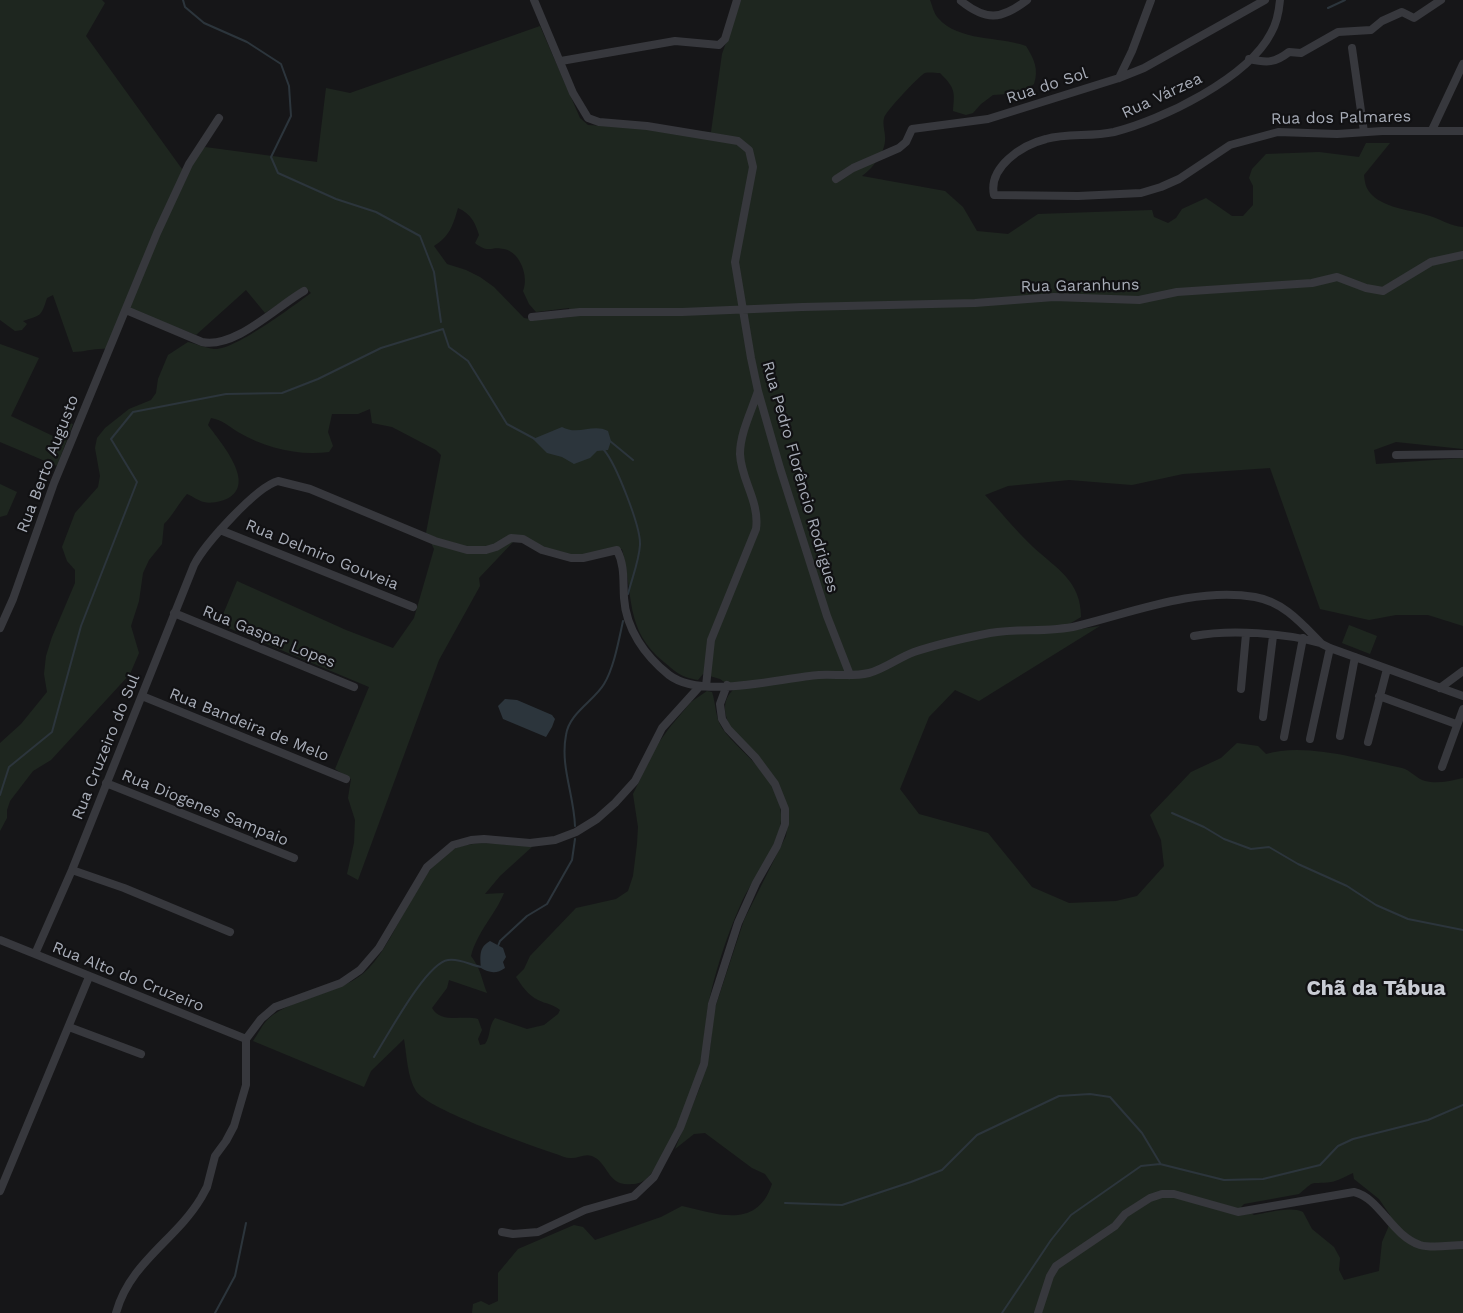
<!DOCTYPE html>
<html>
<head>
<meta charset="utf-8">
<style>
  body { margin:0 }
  canvas { display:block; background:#161618 }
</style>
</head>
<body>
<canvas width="1463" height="1313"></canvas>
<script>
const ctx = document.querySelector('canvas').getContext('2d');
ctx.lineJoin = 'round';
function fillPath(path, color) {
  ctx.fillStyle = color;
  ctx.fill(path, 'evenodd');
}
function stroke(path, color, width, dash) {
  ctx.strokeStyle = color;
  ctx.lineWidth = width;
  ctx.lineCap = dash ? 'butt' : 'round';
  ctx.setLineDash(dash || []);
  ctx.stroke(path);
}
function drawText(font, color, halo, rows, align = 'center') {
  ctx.font = font + ' "Work Sans",sans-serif';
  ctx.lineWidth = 4.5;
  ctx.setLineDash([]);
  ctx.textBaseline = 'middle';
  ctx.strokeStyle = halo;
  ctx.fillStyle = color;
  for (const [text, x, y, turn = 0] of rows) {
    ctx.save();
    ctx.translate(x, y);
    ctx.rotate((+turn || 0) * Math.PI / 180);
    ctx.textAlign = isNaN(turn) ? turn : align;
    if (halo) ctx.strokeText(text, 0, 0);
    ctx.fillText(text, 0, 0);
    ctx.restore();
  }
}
const green = new Path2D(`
  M0 0H102L105 3 86 36 182 169 205 147 317 162 326 88 350 93 540 26 580 118 588 125 711 132 722 54 741 0H930C932 5 934 14 938 18 959 42 999 36 1026 46 1034 59 1039 69 1034 84L1020 93 993 95 981 104 973 113 966 115 953 111C955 91 955 88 940 73 936 73 929 72 925 73 921 74 884 113 884 118 882 125 886 134 885 141 884 154 872 169 862 176L945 191 963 207 977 231 1008 234 1038 214 1152 210 1154 217 1168 223 1176 218 1182 209 1206 198 1232 216H1243L1253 205V186L1249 178 1252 169 1266 154 1319 152 1359 157 1366 143H1390L1364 175C1365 184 1366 189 1372 195 1386 209 1413 210 1430 216 1442 220 1451 226 1463 227V449L1396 442 1374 450 1376 464 1463 458V626L1428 615H1396L1369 620 1320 609 1270 468 1183 474 1132 485 1069 480 1008 486 985 495C1001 512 1016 531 1033 547 1057 569 1081 581 1081 617L1054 633 1100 626 979 701 955 690 929 717 900 789 919 814 988 833 1032 887 1069 903 1116 901 1137 896 1164 866 1161 840 1150 815 1191 772 1221 758 1237 743 1258 746 1266 754C1306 742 1362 760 1402 768 1410 770 1417 779 1425 781 1437 784 1451 781 1463 778V1313H472L473 1304 481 1301 489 1305 498 1301V1273L518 1249 574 1225 583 1227 595 1240 661 1217 682 1206C717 1214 757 1230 772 1184L765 1174 752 1168 705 1133 694 1134 675 1149 700 1087 710 1049 714 1011 744 920 786 836C797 790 760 759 731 729 724 714 721 701 734 689L720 679 703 674 698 680C681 677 677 673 664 662 624 630 634 594 622 549L589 559 515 540 479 578 480 586 439 660 358 880 347 874 354 843 355 820 348 798 351 779 335 769 369 687 219 624 237 581 346 630 393 648 414 618 434 549 426 533 441 455 436 450 392 427 372 423 370 409 358 414H332L328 432 333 446 329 452C297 456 266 448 238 432 228 426 223 420 211 418L208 425C220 442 255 481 230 497 224 501 211 504 204 502 198 501 193 496 187 494 178 504 173 515 164 524L162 544 149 560 143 573 139 601 131 626 139 653 130 674 51 760 33 771 23 784 10 801 7 810V818L0 831V743L21 724 47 692 44 674 46 656 52 637 75 583V570L67 561 62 547 75 513 98 487 100 476 95 448 97 438 105 428 129 409 151 400 156 393 158 379 168 355 188 342C196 344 206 348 214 349 234 351 293 306 311 293L305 287 265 313 246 290 196 335 130 309 107 349C94 348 85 352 73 352L53 295 47 298C41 317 41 315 23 321L27 324 22 330 15 331 0 320ZM458 208C471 214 475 222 479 235L475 243C489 254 490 246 504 249 521 252 529 278 523 291L529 304 536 312 569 308 570 317 536 320 524 318 494 287 480 277 466 270 447 264 434 246C450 236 453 225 458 208ZM1353 1173 1354 1179 1379 1199 1390 1215 1388 1228 1382 1242 1379 1271 1344 1280 1339 1270 1340 1258 1334 1247 1312 1229 1303 1212C1289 1206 1269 1213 1254 1215L1241 1207 1244 1204 1299 1194C1317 1178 1309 1185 1331 1182 1338 1181 1346 1176 1353 1173Z
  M0 344 39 358 11 416 55 437 62 420 73 424 57 466 0 442Z
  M0 484 17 492 7 515 0 517Z
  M1349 625 1377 636 1370 654 1342 643Z
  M707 691 712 692C716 704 715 717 722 728 742 756 779 775 781 814 783 847 752 876 740 906 728 933 718 963 711 992 705 1014 706 1037 701 1059 695 1086 666 1162 646 1179 643 1182 637 1184 632 1184 607 1187 609 1163 592 1156 584 1153 577 1159 570 1158 566 1158 562 1156 559 1155 533 1146 428 1110 416 1091 407 1076 407 1056 404 1039L371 1071 364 1087 253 1041C258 1034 262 1025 268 1019 297 994 342 996 369 968 398 938 418 866 454 849 477 838 509 846 533 846L500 876 485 894 504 893C495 915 477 932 471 956 481 969 481 978 487 993L449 980 447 988 432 1008C441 1024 462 1015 478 1019L482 1030 478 1039 480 1045 485 1044C491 1036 488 1027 495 1018L527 1029 544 1025 558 1014 560 1010C553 1004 546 1004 538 1000 528 995 522 986 516 977L524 969 530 956 576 908 616 899 628 891 633 876 637 844 638 827 633 794 657 745 670 727 691 702Z`);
const water = new Path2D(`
  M562 427C578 436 593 423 608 431L611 441 608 450 597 451 590 458 574 464 562 457 547 453 533 439Z
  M505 699 517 700 552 715 555 719 552 727 546 737 503 719 498 706Z
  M490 941 503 948 506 957 503 962 505 968C497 974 489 973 481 968 480 956 479 947 490 941Z`);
const stream = new Path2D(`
  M183 0 185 7 204 23 247 42 281 64 289 86 291 116 271 157 278 173 336 199 376 212 420 236 434 272 441 322
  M1328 8 1345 0
  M610 441 633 460
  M604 450C616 464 641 527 640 545 639 561 632 578 628 594
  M0 795 9 767 52 732 81 626 137 482 111 439 133 412 226 394 282 393 318 379 381 348 443 329 449 347 468 361 507 424 535 439
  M1172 813 1204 827 1224 839 1251 849 1269 847 1298 864 1347 886 1376 905 1408 919 1463 930
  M575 826C574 795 560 766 566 735 569 713 594 701 604 684 614 668 619 639 623 621
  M498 946 500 941 527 916 547 904 572 860 575 839
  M374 1057C387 1037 426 963 448 960 461 958 471 966 482 967
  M785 1203 842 1205 911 1182 942 1170 977 1135 1059 1096 1090 1094 1110 1097 1142 1133 1160 1163
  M215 1313 235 1276 246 1223
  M1002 1313 1051 1240 1071 1215 1141 1166 1160 1164 1224 1180 1263 1179 1320 1165 1338 1146 1353 1139 1428 1120 1463 1105`);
const minor = new Path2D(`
  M534 0 573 93 588 118 599 122 647 126 738 141 749 150 753 167 735 262 751 358 758 391 780 468 827 616 850 675
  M1280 0C1279 11 1277 23 1271 33 1248 78 1162 120 1114 132 1091 137 1067 133 1046 139 1022 145 988 167 994 195L1078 196 1141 193 1161 187 1179 179 1230 145 1278 132 1337 134 1382 131H1463
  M961 1C986 21 1001 20 1027 0
  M1352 48 1364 132
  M1249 59C1267 63 1275 63 1289 52L1301 53 1338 32 1371 30 1382 21 1402 12 1414 18 1441 0
  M561 61 675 41 719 45 725 39 737 0
  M1119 78 1132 51 1151 0
  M1432 130 1463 64
  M836 179 853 168 899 148 906 142 912 129 988 119 1119 78 1144 68 1265 0
  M126 310 202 342C235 349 276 307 304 291
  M532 317 580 312H682L802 307 975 303 1054 297 1139 300 1177 292 1312 283 1337 277 1366 288 1383 291 1431 262 1463 255
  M1396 455 1463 454
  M220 530 413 607
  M174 613 354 687
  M0 628 13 599 54 483 157 233 189 164 219 118
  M1194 636C1230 629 1285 633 1320 643
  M706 686 711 640 756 529C760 502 741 480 740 454 740 433 752 410 758 391
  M1440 688 1463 671
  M1241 689 1246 634
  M142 696 346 779
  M1379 696 1456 724
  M1263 717 1273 636
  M1340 736 1355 657
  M1284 737 1303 638
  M1310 739 1330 648
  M1368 742 1387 669
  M1442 767 1463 709
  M106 783 294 858
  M72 870 124 888 230 932
  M0 940 246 1039
  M35 954 72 870 194 565C205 544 256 487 278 481L310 489 435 541 467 550H486L496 547 511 538 523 539 542 550 571 558H583L617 550C625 566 623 581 624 598 626 629 645 656 669 675 702 700 779 678 819 675 835 674 853 677 869 673 884 669 898 658 914 652 938 644 965 638 990 633 1019 628 1048 633 1077 626 1134 612 1196 587 1255 597 1284 602 1302 624 1322 644L1330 648 1463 696
  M69 1027 141 1054
  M0 1191 89 977
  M502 1232 513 1234 538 1232 585 1210 634 1196 654 1177 680 1128 704 1064 712 1004 738 923 756 883 777 846 785 824V809L775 784 755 757 728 729 722 719 720 704 727 685
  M116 1313C130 1262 176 1240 201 1198L207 1187 215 1156 226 1141 234 1126 246 1085V1039L261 1019 275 1007 341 983 360 970 379 948 427 867 453 845 471 840 484 839 530 843 555 840 576 832 597 819 615 803 635 781 662 728 700 686
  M1038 1313 1050 1276 1056 1266 1115 1226 1125 1214 1150 1198 1162 1194H1174L1238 1212 1354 1192C1380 1198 1391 1235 1420 1245 1433 1249 1450 1245 1463 1245`);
const streetNames = [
  ["Rua do Sol",1047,86,-18],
  ["Rua Várzea",1162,96,-25],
  ["Rua dos Palmares",1341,118,-1],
  ["Rua Garanhuns",1080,286,-1],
  ["Rua Berto Augusto",48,464,-69],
  ["Rua Pedro Florêncio Rodrigues",800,477,74],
  ["Rua Delmiro Gouveia",322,555,22],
  ["Rua Gaspar Lopes",269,637,22],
  ["Rua Bandeira de Melo",249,725,22],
  ["Rua Cruzeiro do Sul",106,747,-68],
  ["Rua Diogenes Sampaio",205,808,22],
  ["Rua Alto do Cruzeiro",128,977,22]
];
const districtNames = [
  ["Chã da Tábua",1376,989]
];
fillPath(green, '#1e261f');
fillPath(water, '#2c353c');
stroke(stream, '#2c353c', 2);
stroke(minor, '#37383d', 8);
drawText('16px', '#a8adb8', '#111113', streetNames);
drawText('bold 21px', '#c9ccd4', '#111113', districtNames);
</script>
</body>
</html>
